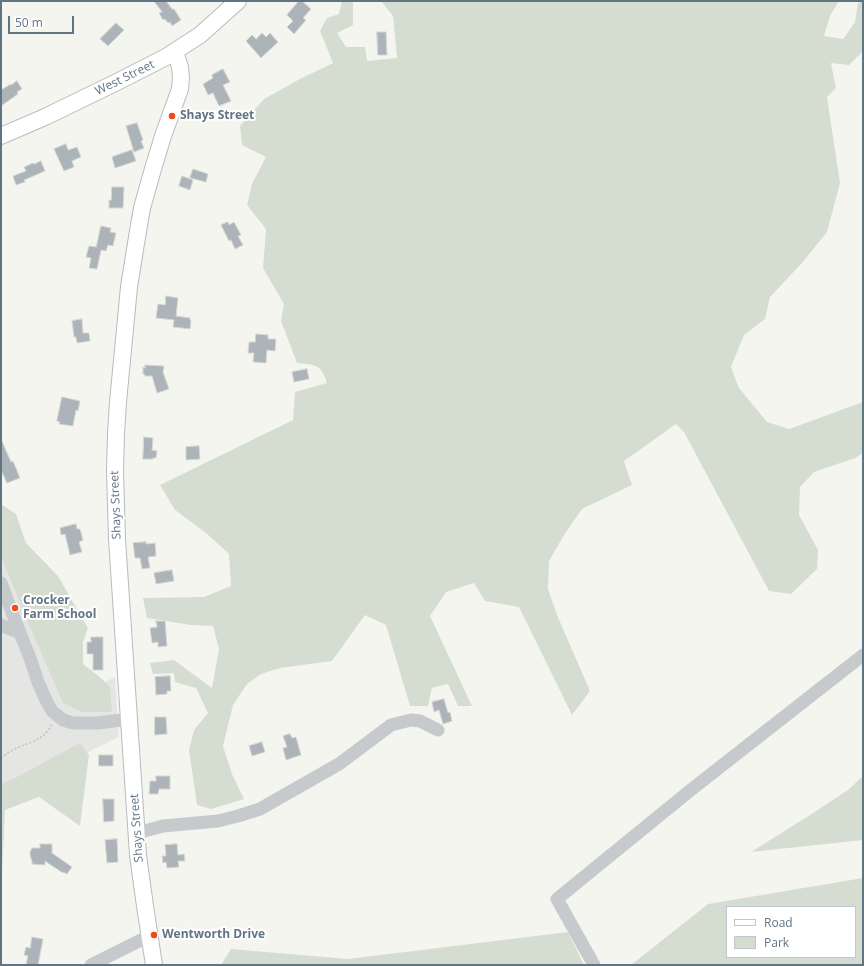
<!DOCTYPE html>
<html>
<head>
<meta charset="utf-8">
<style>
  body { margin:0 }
  #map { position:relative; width:864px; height:966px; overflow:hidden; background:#f5f5f0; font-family:"Open Sans",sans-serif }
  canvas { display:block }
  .frame { position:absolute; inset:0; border:2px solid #617484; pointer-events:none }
  .legend { position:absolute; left:726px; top:906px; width:130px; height:52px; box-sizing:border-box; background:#fff; border:1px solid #c0c7ce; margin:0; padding:5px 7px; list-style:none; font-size:12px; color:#617484 }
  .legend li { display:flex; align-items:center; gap:8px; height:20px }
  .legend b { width:20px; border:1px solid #c0c7ce }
  .scale { position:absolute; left:8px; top:16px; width:66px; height:18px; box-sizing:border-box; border:2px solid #617484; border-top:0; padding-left:5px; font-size:12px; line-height:14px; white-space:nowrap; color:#617484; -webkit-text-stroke:3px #fff; paint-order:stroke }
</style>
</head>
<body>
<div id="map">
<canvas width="864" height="966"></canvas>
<div class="frame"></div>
<ul class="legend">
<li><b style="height:5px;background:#fff"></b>Road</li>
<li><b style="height:11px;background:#d5ddd1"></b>Park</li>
</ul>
<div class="scale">50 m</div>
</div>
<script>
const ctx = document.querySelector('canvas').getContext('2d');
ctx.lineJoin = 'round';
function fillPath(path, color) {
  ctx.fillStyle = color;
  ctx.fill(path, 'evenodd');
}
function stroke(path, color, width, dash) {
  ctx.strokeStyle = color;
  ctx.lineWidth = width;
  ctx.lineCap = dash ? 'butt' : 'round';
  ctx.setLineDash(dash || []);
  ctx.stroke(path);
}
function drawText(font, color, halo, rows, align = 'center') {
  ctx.font = font + ' "Open Sans",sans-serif';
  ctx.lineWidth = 4;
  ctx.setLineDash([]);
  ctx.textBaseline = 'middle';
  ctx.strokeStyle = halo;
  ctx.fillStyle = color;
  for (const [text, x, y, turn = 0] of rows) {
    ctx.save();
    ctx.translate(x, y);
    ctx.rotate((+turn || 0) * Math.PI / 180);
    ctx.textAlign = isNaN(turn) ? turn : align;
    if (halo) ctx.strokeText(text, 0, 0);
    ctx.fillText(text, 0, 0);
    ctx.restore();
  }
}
const built = new Path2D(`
  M1 540 66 702 115 677 119 737 1 794Z`);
const green = new Path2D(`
  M342 1H353V25L337 33 346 47H365L367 61 397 58 393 16 381 1H839L830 16 824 36 843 39 855 22 858 3 863 1V51L849 65 831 63 836 88 827 97 840 183 827 232 802 263 770 297 765 319 744 335 731 367 739 388 767 422 789 429 863 402V453L855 458 814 472 800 487 799 515 818 550 817 569 791 594 769 591 684 432 676 424 624 461 632 485 582 509 564 535 549 561 548 589 557 615 590 691 572 715 519 607 485 601 474 583 446 592 430 616 472 706H458L448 684 432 688 428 706H410L386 625 365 615 332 661 280 668 261 674 247 684 233 705 223 746 232 774 244 799 211 809 197 805 189 750 194 730 208 713 196 688 175 682 174 673 153 674 150 663 174 660 212 688 219 649 213 626 191 625 147 618 143 598 204 597 231 586 229 554 206 533 175 510 160 485 293 420 295 392 327 383C321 364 316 365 297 363L281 321 284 304 263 268 266 229 247 205 252 184 266 157 242 145 240 126 264 99 298 80 333 63 320 31 327 18 339 14Z
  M1 504 16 514 26 543 58 576 88 628 83 642V664L101 678 110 687 112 712H82L63 703 29 625 3 561 1 559Z
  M80 743 89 755 80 826 39 797 5 810 2 873H1V784L17 777Z
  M863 776V840L751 852 810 815 848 790Z
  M863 878V965H631L708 904ZM727 907H855V957H727Z
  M568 932 584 965H221L231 949 348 959Z`);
const building = new Path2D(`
  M154 1H166L172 9H174L181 20 172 26 170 22 168 23 165 19 163 20 159 13 162 12Z
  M299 1H302L311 9 303 18 306 20 294 34 287 27 293 21 287 15Z
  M116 23 124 30 108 46 100 39Z
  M377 32H386L387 55H378Z
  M262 33 266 37 270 33 278 42 261 58 246 41 252 35 256 39Z
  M223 69 230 82 223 85 231 101 219 106 213 93 208 95 203 84 213 78 212 75Z
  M17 81 22 89 17 92 18 94 1 106V90L11 84V85Z
  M137 123 143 140 141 141 144 148 134 152 126 126Z
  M66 144 68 150 77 147 81 157 72 161 74 167 64 171 54 149Z
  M132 150 136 161 115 168 112 157Z
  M41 161 45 171 24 180 25 182 16 185 13 176 26 171 24 167 33 163 34 164Z
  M193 169 208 174 206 182 190 178Z
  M182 176 193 180 190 190 179 186Z
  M112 187H124L123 208H109V200H111Z
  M228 222 229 225 234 222 241 235 238 236 243 245 235 249 231 240 229 241 221 225Z
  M101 226 111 228 110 232 116 233 113 246 108 245 106 251 101 250 97 269 89 268 91 258 86 257 89 246 96 247Z
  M166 296 178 298 176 316 190 318V320L191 321 190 329 173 327 174 320 156 318 158 304 165 305Z
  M82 319 83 333H89L90 341 77 343 76 337H74L72 321Z
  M256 334 268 335V339H276L275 351 267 350 266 363 253 362 254 353H248L249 342H255Z
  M145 365 164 366 163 372 169 389 157 393 152 376H145V375L143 374V367L145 368Z
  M307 369 309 379 294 382 292 372Z
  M62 397 80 401 78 411 76 410 73 426 59 424 60 422 57 421Z
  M144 437 153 438 152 450 157 451 156 458H153V459H143Z
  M1 439 11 462 13 461 20 478 7 483 1 470Z
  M199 446 200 459 186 460V447Z
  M76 524 77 529H80L83 540 79 542 82 552 70 555 65 534 61 535 60 528Z
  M146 542V544L155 543 156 556 148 557 150 568 142 569 140 558H135L133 543Z
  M172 570 174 581 156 584 154 573Z
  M156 621H165L167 646 158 647V642L152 643 150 628 157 627Z
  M91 637H103V670H93V654H87V642H91Z
  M170 676 171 691H167V694L156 695 155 677Z
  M444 699 448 713 450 712 452 721 443 724 439 710 434 712 432 702Z
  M155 717H166L167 734 155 735Z
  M290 734 292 738 296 737 301 755 286 760 283 748 287 747 283 736Z
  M262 742 265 752 252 756 249 746Z
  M99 755H113V766H99Z
  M156 776H170V789H159L158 794H149L150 781H156Z
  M103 799H114V821L104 822Z
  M117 839 118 862 107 863 105 840Z
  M40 844H52V853L72 867 67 874 63 872V873L45 861V865L32 864V861L30 855V852L32 848H40Z
  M177 844 178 855 184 854 185 861H178L179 867 167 868 166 862 163 863 162 856H166L165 845Z
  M32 937 43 939 38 965H26L28 956 24 955 26 947 30 948Z`);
const path = new Path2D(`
  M1 758C5 755 10 751 15 749 31 741 42 742 52 724`);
const minor = new Path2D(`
  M1 583 20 633 30 658 38 682 46 700 52 711 63 720 73 723H98L129 719
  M1 625 20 633
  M137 833 163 826 218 821 238 816 260 809 339 764 391 725 411 720 420 721 438 730
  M91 965 149 936
  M594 965 557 899 692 789 863 655`);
const major = new Path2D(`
  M1 136 45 117 117 82 166 57 200 35 238 1
  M154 965 145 906 138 855 117 539 115 472 116 434 118 402 129 287 138 231 142 208 153 169 163 136 180 89 181 77 180 67 175 52`);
const markers = [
  [172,116,4,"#f44a11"],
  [15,608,4,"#f44a11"],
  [154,935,4,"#f44a11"]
];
const streetNames = [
  ["West Street",125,78,-26],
  ["Shays Street",116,505,-92],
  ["Shays Street",137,828,-94]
];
const poiNames = [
  ["Shays Street",180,116],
  ["Crocker",23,601],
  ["Farm School",23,615],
  ["Wentworth Drive",162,935]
];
fillPath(built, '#e5e6e4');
fillPath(green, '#d5ddd1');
fillPath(building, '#acb4b9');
stroke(building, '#d6d6d3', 1);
stroke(major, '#b7bbbe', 18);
stroke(path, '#c0c1c3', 1.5, [2, 2]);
stroke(minor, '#c7cacd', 13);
stroke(major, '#fff', 16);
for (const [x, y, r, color] of markers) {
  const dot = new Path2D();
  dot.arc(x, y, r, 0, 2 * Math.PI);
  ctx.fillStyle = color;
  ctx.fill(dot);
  stroke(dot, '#fff', 1.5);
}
drawText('12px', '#617484', '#fff', streetNames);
drawText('bold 12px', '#617484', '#fff', poiNames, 'left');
</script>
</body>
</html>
